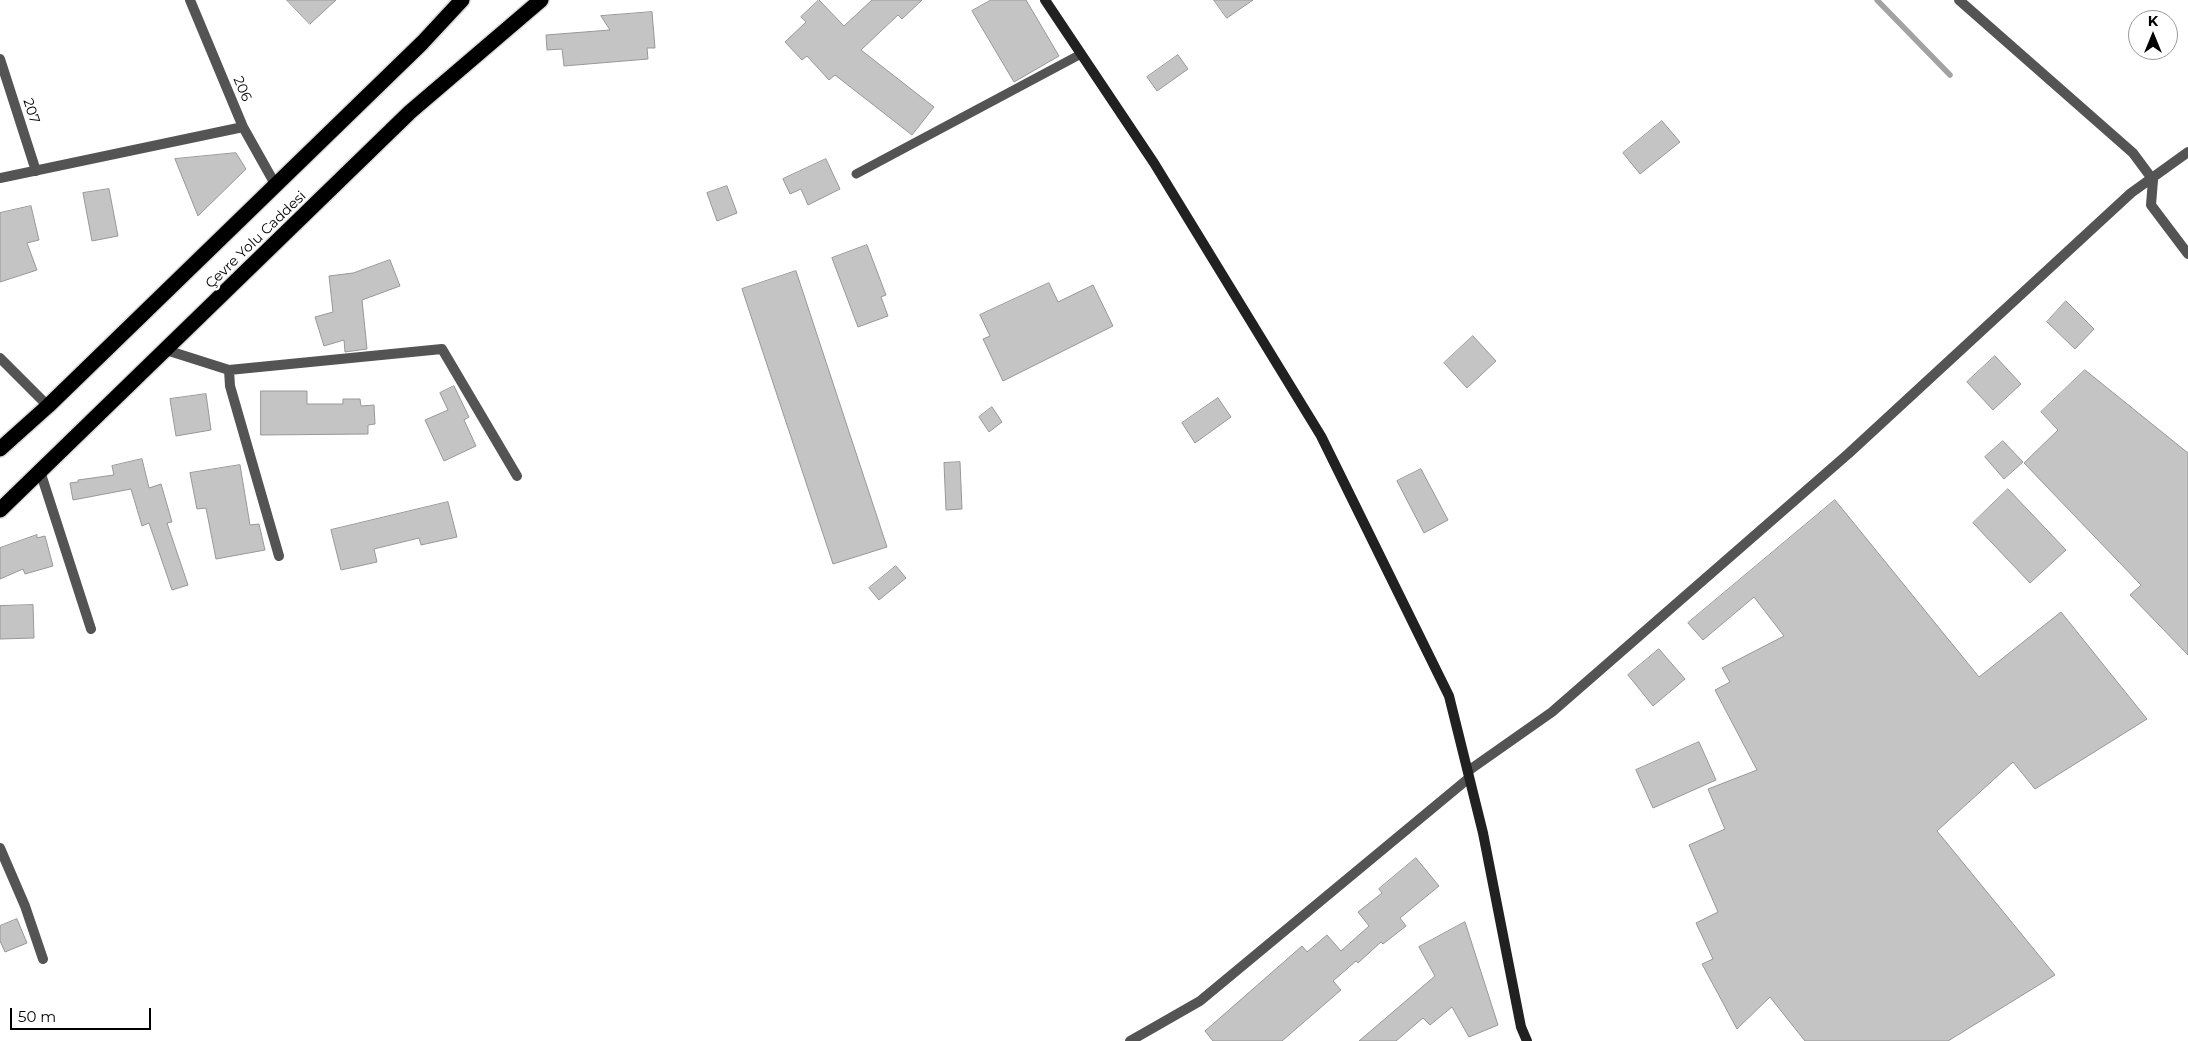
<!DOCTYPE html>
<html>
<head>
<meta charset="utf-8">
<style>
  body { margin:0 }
  #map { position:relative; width:2188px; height:1041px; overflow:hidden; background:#fff; font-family:Montserrat,sans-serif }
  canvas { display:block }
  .north { position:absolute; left:2128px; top:10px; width:50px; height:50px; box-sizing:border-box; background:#fff; border:1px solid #999; border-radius:50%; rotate:0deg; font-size:14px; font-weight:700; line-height:20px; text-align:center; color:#000 }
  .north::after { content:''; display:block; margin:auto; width:18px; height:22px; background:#000; clip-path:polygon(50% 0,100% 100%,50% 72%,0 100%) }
  .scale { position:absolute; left:10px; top:1008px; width:141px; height:22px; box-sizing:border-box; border:2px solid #000; border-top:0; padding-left:6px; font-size:15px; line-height:18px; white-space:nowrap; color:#000; -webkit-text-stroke:4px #fff; paint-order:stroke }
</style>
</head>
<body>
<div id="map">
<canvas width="2188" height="1041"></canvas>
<div class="north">K</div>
<div class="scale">50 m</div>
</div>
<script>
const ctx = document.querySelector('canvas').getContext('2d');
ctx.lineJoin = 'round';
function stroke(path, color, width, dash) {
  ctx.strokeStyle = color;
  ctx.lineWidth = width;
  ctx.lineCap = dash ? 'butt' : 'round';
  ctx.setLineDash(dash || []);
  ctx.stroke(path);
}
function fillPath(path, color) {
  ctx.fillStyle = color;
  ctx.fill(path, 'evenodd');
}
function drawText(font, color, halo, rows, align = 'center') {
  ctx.font = font + ' Montserrat,sans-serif';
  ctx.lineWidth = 5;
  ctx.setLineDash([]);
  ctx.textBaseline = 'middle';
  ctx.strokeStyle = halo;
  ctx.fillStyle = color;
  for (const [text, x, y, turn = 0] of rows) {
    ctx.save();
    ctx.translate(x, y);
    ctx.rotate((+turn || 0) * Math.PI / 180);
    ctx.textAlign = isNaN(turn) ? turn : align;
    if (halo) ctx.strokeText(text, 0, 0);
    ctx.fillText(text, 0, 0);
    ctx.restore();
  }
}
const stream = new Path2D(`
  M1877 0 1950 75`);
const building = new Path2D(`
  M287 0H336L310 24Z
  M819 0 844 26 872 0H922L902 19 898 15 861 50 934 107 912 135 835 75 829 80 807 56 802 60 785 42 806 22 801 17Z
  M991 0H1026L1059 56 1014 82 972 11Z
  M1214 0H1253L1227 18Z
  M652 12 655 48H647L648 59 564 66 562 49 547 50 546 35 610 30 601 16Z
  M1178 55 1188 69 1157 91 1147 77Z
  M1662 121 1680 142 1640 174 1623 153Z
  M236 153 246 169 198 216 175 159Z
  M826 159 840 189 808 205 801 189 790 194 783 179Z
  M727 186 737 213 717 221 707 193Z
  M109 189 118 236 92 241 83 193Z
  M31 206 39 240 27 243 37 270 0 282V213Z
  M867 245 886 295 881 297 888 316 858 327 832 258Z
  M390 260 400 286 362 300 367 349 345 352 344 340 324 346 315 317 333 312 329 276 353 273Z
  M796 271 887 547 833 564 742 289Z
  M1049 283 1058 302 1093 285 1113 326 1003 381 983 339 990 336 980 315Z
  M2066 301 2094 329 2075 349 2047 322Z
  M1473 336 1496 361 1467 388 1444 363Z
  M1995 356 2021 384 1993 410 1967 382Z
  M2085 370 2188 453V655L2130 595 2141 585 2024 463 2058 430 2041 412Z
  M454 386 469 417 464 420 476 446 444 461 425 420 448 410 440 393Z
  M261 391H307V404H343V399H360L361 406 374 405 375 424 368 425V434L261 435Z
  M206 394 211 430 176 436 170 399Z
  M1218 398 1231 417 1195 443 1182 423Z
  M992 407 1002 422 989 432 979 417Z
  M2003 441 2023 462 2004 479 1985 457Z
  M142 459 149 488 161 484 172 522 167 523 188 585 172 590 149 523 142 526 131 489 73 500 70 483 78 482V480L114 475 112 466Z
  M960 462 962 509 946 510 944 463Z
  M240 465 250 525 259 524 265 550 216 559 206 508 197 509 190 473Z
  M1421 469 1448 520 1424 533 1397 481Z
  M2008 489 2066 550 2030 583 1973 523Z
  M1835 500 1979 677 2061 612 2147 719 2035 789 2013 762 1937 831 2055 975 1948 1041H1805L1770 997 1737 1029 1702 964 1713 959 1696 923 1718 912 1689 845 1725 829 1708 789 1757 770 1715 690 1730 682 1722 668 1784 636 1754 597 1703 640 1688 623Z
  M448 502 457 537 421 545 419 538 374 549 377 562 341 570 331 530Z
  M37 535V538L45 536 53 566 25 574 23 569 0 579V548Z
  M896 566 906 578 879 600 869 588Z
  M33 605 34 638 0 639V606Z
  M1659 649 1685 679 1653 706 1628 675Z
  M1699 742 1716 780 1653 808 1636 770Z
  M1416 858 1439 886 1400 918 1406 926 1383 944 1381 942 1358 963 1356 961 1333 981 1341 990 1282 1041H1213L1205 1031 1302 946 1307 952 1327 935 1341 951 1369 926 1358 912 1382 893 1379 889Z
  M17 919 27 943 5 952 0 941V926Z
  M1465 922 1498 1025 1469 1037 1452 1007 1430 1025 1423 1018 1396 1041H1359L1435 976 1419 947Z`);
const lane = new Path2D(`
  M856 174 1081 54`);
const street = new Path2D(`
  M190 0 243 127 275 184
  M1959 0 2133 153 2153 180 2151 205 2188 254
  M0 59 36 171
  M0 178 243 127
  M166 350 229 370 442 349 517 476
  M0 358 48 406
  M229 370 230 386 279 556
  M40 471 91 629
  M1468 771 1552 712 1848 454 2131 193 2188 152
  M0 848 25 906 43 959
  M1130 1041 1200 1001 1469 778`);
const secondary = new Path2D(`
  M1045 0 1154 163 1321 436 1449 696 1483 833 1521 1027 1527 1041`);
const highway = new Path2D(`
  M0 449 48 406 422 43 462 0
  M0 510 410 112 541 0`);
const streetNames = [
  ["206",242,89,67],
  ["207",31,111,72],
  ["Çevre Yolu Caddesi",256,240,-44]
];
stroke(stream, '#a2a2a2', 5.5);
fillPath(building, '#c4c4c4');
stroke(building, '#989898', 1);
stroke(highway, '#dbdbdb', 18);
stroke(lane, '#545454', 9);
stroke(street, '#545454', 10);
stroke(secondary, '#212121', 10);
stroke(highway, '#000', 15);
drawText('14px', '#000', '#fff', streetNames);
</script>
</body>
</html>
